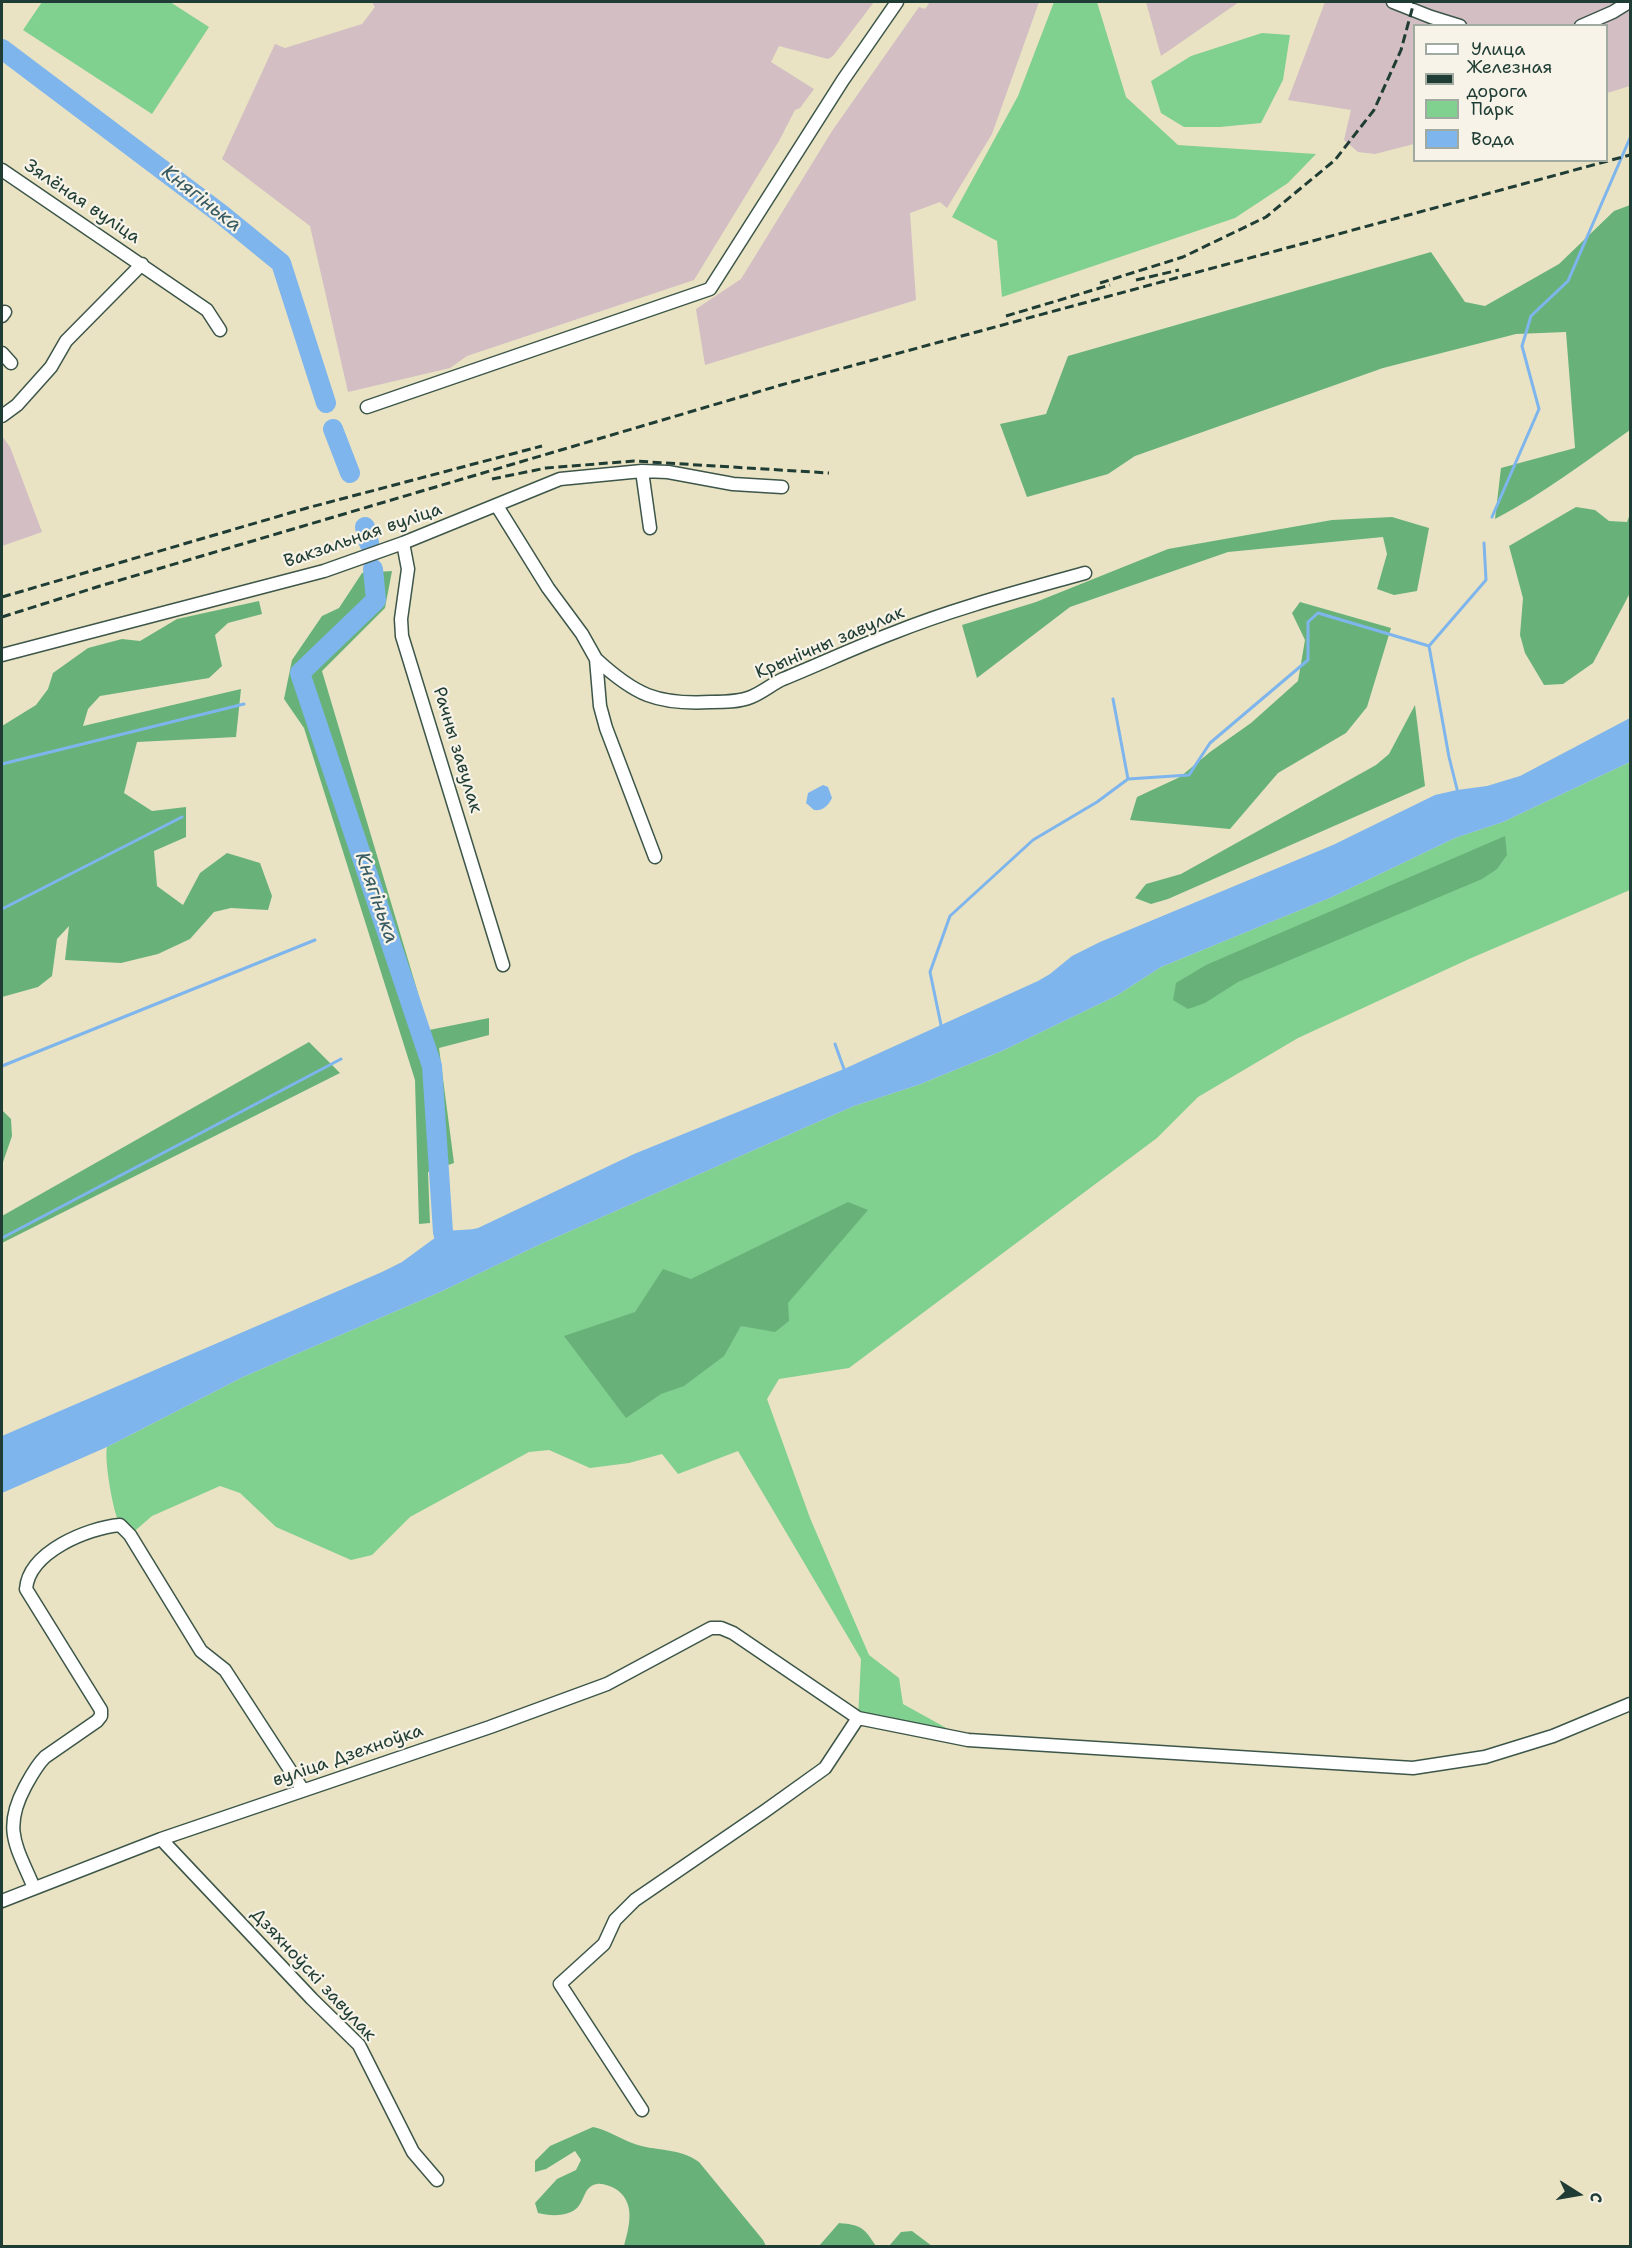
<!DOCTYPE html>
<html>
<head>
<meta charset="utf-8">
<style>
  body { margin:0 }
  #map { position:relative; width:1632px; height:2248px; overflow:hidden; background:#e9e3c3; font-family:"Shantell Sans",sans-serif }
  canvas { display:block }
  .frame { position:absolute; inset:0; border:3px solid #1f3d34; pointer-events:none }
  .legend { position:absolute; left:1413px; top:24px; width:195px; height:138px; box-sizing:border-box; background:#f7f3e8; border:2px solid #a1aaa0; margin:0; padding:8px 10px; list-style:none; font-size:18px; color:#1f3d34 }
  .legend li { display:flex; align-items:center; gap:12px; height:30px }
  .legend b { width:30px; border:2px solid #a1aaa0 }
  .north { position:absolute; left:1548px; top:2164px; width:60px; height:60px; -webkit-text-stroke:4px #f7f3e8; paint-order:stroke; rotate:101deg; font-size:16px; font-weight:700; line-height:24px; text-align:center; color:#1f3d34 }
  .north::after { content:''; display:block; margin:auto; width:21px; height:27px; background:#1f3d34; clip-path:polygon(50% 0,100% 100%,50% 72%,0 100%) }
</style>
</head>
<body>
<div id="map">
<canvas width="1632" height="2248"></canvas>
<div class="frame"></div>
<ul class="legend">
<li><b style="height:8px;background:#fff"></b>Улица</li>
<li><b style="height:8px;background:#1f3d34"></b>Железная дорога</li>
<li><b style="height:16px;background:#80d090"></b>Парк</li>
<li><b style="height:16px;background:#7eb5ed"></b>Вода</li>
</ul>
<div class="north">С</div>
</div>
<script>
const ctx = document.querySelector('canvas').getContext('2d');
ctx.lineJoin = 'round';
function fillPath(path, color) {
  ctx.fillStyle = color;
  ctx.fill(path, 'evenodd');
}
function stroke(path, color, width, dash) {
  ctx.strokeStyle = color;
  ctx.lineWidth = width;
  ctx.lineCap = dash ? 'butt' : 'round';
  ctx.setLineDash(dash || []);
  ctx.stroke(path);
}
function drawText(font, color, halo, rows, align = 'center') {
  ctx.font = font + ' "Shantell Sans",sans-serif';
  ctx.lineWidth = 4.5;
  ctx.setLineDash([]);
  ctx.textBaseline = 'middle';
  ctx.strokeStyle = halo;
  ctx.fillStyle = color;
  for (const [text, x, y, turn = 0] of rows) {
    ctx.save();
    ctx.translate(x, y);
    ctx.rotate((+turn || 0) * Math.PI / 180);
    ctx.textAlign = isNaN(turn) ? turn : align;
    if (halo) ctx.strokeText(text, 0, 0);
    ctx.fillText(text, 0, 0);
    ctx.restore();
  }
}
const industrial = new Path2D(`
  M372 2H874L833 56 828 59 779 46 771 62 814 89 800 108 795 110 779 141 694 280 467 356 450 368 348 392 310 226 222 159 275 44 285 48 362 24 375 7Z
  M930 2H1039L992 134 947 208 940 202 910 213 916 300 705 365 696 309 741 279 832 131 919 7 925 9Z
  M1146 2H1239L1161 56Z
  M1325 2H1630V86L1607 93 1606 26H1414V144L1375 154 1358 152 1344 140 1351 110 1288 100Z
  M2 436 10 447 42 532 2 546Z`);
const green = new Path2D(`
  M42 2H170L209 27 152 114 23 30Z
  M1054 2H1097L1126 97 1178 145 1316 154 1288 183 1235 218 1002 297 997 241 952 217 1018 96Z
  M1262 33 1290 35 1283 80 1261 123 1220 127H1184L1161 113 1151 81 1191 56Z
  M1630 762V890L1469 959 1298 1038 1198 1097 1157 1138 849 1368 779 1379 767 1399 810 1518 869 1655 899 1678 903 1704 968 1740 858 1718 861 1659 738 1451 678 1474 662 1454 629 1463 590 1468 549 1450 529 1452 410 1517 372 1555 351 1560 276 1527 240 1493 220 1486 152 1516 130 1535C127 1532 122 1528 120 1525 113 1513 104 1459 107 1447L243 1377 438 1293 543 1243 854 1106 918 1085 1002 1051 1116 996 1161 967 1332 897 1455 838 1503 822Z`);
const forest = new Path2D(`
  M1630 205V430C1586 461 1543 494 1495 519L1501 468 1575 448 1566 332 1516 334 1383 368 1135 456 1108 474 1027 497 1000 424 1046 414 1068 356 1431 252 1465 302 1485 306 1559 264 1614 211Z
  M1576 507 1595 510 1609 521 1627 522 1630 514V593L1593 663 1563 684 1544 685 1525 653 1520 635 1523 598 1509 546Z
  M1392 517 1429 528 1417 591 1394 595 1377 589 1387 554 1383 537 1228 552 1070 607 977 678 962 625 1036 602 1168 549 1332 520Z
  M392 571 385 608 322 671 429 1030 489 1018V1035L439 1048 454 1163 428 1172 430 1223 419 1224 415 1080 304 728 284 699 292 660 322 616 339 608 362 573Z
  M259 601 262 614 228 623 215 635 222 666 209 678 100 696 88 709 83 726 241 689 236 737 137 742 124 793 152 811 186 807V837L154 851 157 886 183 905 200 873 227 853 260 863 272 896 268 910 231 908 214 912 190 939 158 954 121 963 65 960 69 926 57 939 52 976 38 987 2 997V726L36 705 48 689 53 673 88 648 122 639 140 641 177 619Z
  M1300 602 1391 628 1367 707 1346 733 1278 773 1230 829 1130 820 1137 797 1180 777 1210 752 1251 723 1298 681 1305 640 1292 613Z
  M1415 705 1425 786 1168 899 1151 904 1135 898 1146 884 1181 874 1376 765 1389 754Z
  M1505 836 1507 855 1497 869 1482 879 1238 982 1205 1003 1188 1009 1173 1000 1176 983 1206 965Z
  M309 1042 340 1073 2 1243V1216Z
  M2 1110 11 1119 12 1136 2 1165Z
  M848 1202 868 1210 788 1303 789 1321 775 1332 741 1326 724 1356 684 1386 661 1394 626 1418 564 1336 635 1312 663 1269 691 1279Z
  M593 2127C607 2130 619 2138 632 2143 655 2152 679 2147 699 2162L763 2240 766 2246H624C629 2227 637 2201 614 2188 609 2186 603 2183 597 2184 584 2186 585 2200 577 2208 568 2217 549 2216 538 2213L535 2203 557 2179 576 2170 581 2160 575 2151 546 2169 535 2172V2161L550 2146Z
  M839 2223C862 2225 864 2228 876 2246H819Z
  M912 2231 932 2246H889L901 2232Z`);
const water = new Path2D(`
  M1630 718V762L1503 822 1455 838 1332 897 1161 967 1116 996 1002 1051 918 1085 854 1106 543 1243 438 1293 243 1377 107 1447 2 1493V1436L382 1272 402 1262 443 1232C455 1229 466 1231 478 1228L634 1154 844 1069 1038 981 1050 974 1072 956 1100 942 1333 845 1435 795 1457 790 1487 786 1520 776Z
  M823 785 828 787 832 798C828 806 823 811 814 810L806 803 808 793Z`);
const stream = new Path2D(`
  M1492 517 1539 409 1522 346 1531 316 1568 281 1630 138
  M2 764 244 704
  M1128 779 1189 775 1210 743 1308 660V622L1318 613 1429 646
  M1458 793 1449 757 1429 646 1486 580 1484 543
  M2 909 182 817
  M941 1025 930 972 950 916 1033 840 1097 802 1128 779 1113 699
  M835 1044 844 1069
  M2 1066 315 940
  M2 1238 341 1059`);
const river = new Path2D(`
  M2 49 221 214 281 263 326 403
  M333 429 350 473
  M365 527 369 543
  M373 569 376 600 300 673 432 1066 443 1232 450 1258`);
const street = new Path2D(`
  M1393 2 1431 17 1460 26
  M1581 26 1613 12 1629 2
  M2 170 207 310 220 330
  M2 316 5 312
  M2 353 11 363
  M367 407 710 289 843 80 897 2
  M2 416 17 405 51 367 66 341 142 264
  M642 471 668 472 733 484 782 487
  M497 506 548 588 582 634 596 659 600 706 606 728 655 857
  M403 543 408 569 401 619 402 636 503 965
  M2 655 324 571 403 543 560 479 642 471 650 528
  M596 659C635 695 657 705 711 702 724 702 739 702 751 697 763 692 772 684 783 679 820 664 856 647 893 633 955 608 1021 591 1085 573
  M161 1839 312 1999 359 2045 413 2152 437 2180
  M34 1888C17 1847 2 1830 25 1787 31 1776 36 1766 45 1757L97 1721 101 1716V1710L26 1589C29 1552 87 1528 120 1525L130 1535 201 1651 225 1670 303 1790
  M2 1901 161 1839 490 1727 607 1684 711 1628H721L733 1633 858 1718 968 1740 1413 1768 1485 1757 1553 1736 1630 1704
  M642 2110 560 1984 604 1944 615 1920 635 1900 765 1811 825 1768 858 1718`);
const rail = new Path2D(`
  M1136 280 1179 270
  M1100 283 1183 257 1266 217 1335 160 1374 110 1401 50 1414 2
  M1006 316 1110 285
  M492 479 546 468 634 461 829 473
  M2 597 307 508 542 446
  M2 617 100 586 781 385 1630 155`);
const streetNames = [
  ["Зялёная вуліца",82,202,34],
  ["Вакзальная вуліца",363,536,-19],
  ["Крынічны завулак",830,643,-23],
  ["Рачны завулак",457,750,73],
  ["вуліца Дзехноўка",348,1756,-19],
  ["Дзяхноўскі завулак",313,1975,47]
];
const waterNames = [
  ["Княгінька",201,199,38],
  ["Княгінька",376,898,71]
];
fillPath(industrial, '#d2bec3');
fillPath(green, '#80d090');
fillPath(forest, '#68b27a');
fillPath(water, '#7eb5ed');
stroke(stream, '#7eb5ed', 3);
stroke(river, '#7eb5ed', 20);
stroke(street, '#3d5649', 15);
stroke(street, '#fff', 12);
stroke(rail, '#1f3d34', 3, [9, 4.5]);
drawText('18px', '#1f3d34', '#f7f3e8', streetNames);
drawText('italic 20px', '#375b62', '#f7f3e8', waterNames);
</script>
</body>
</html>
